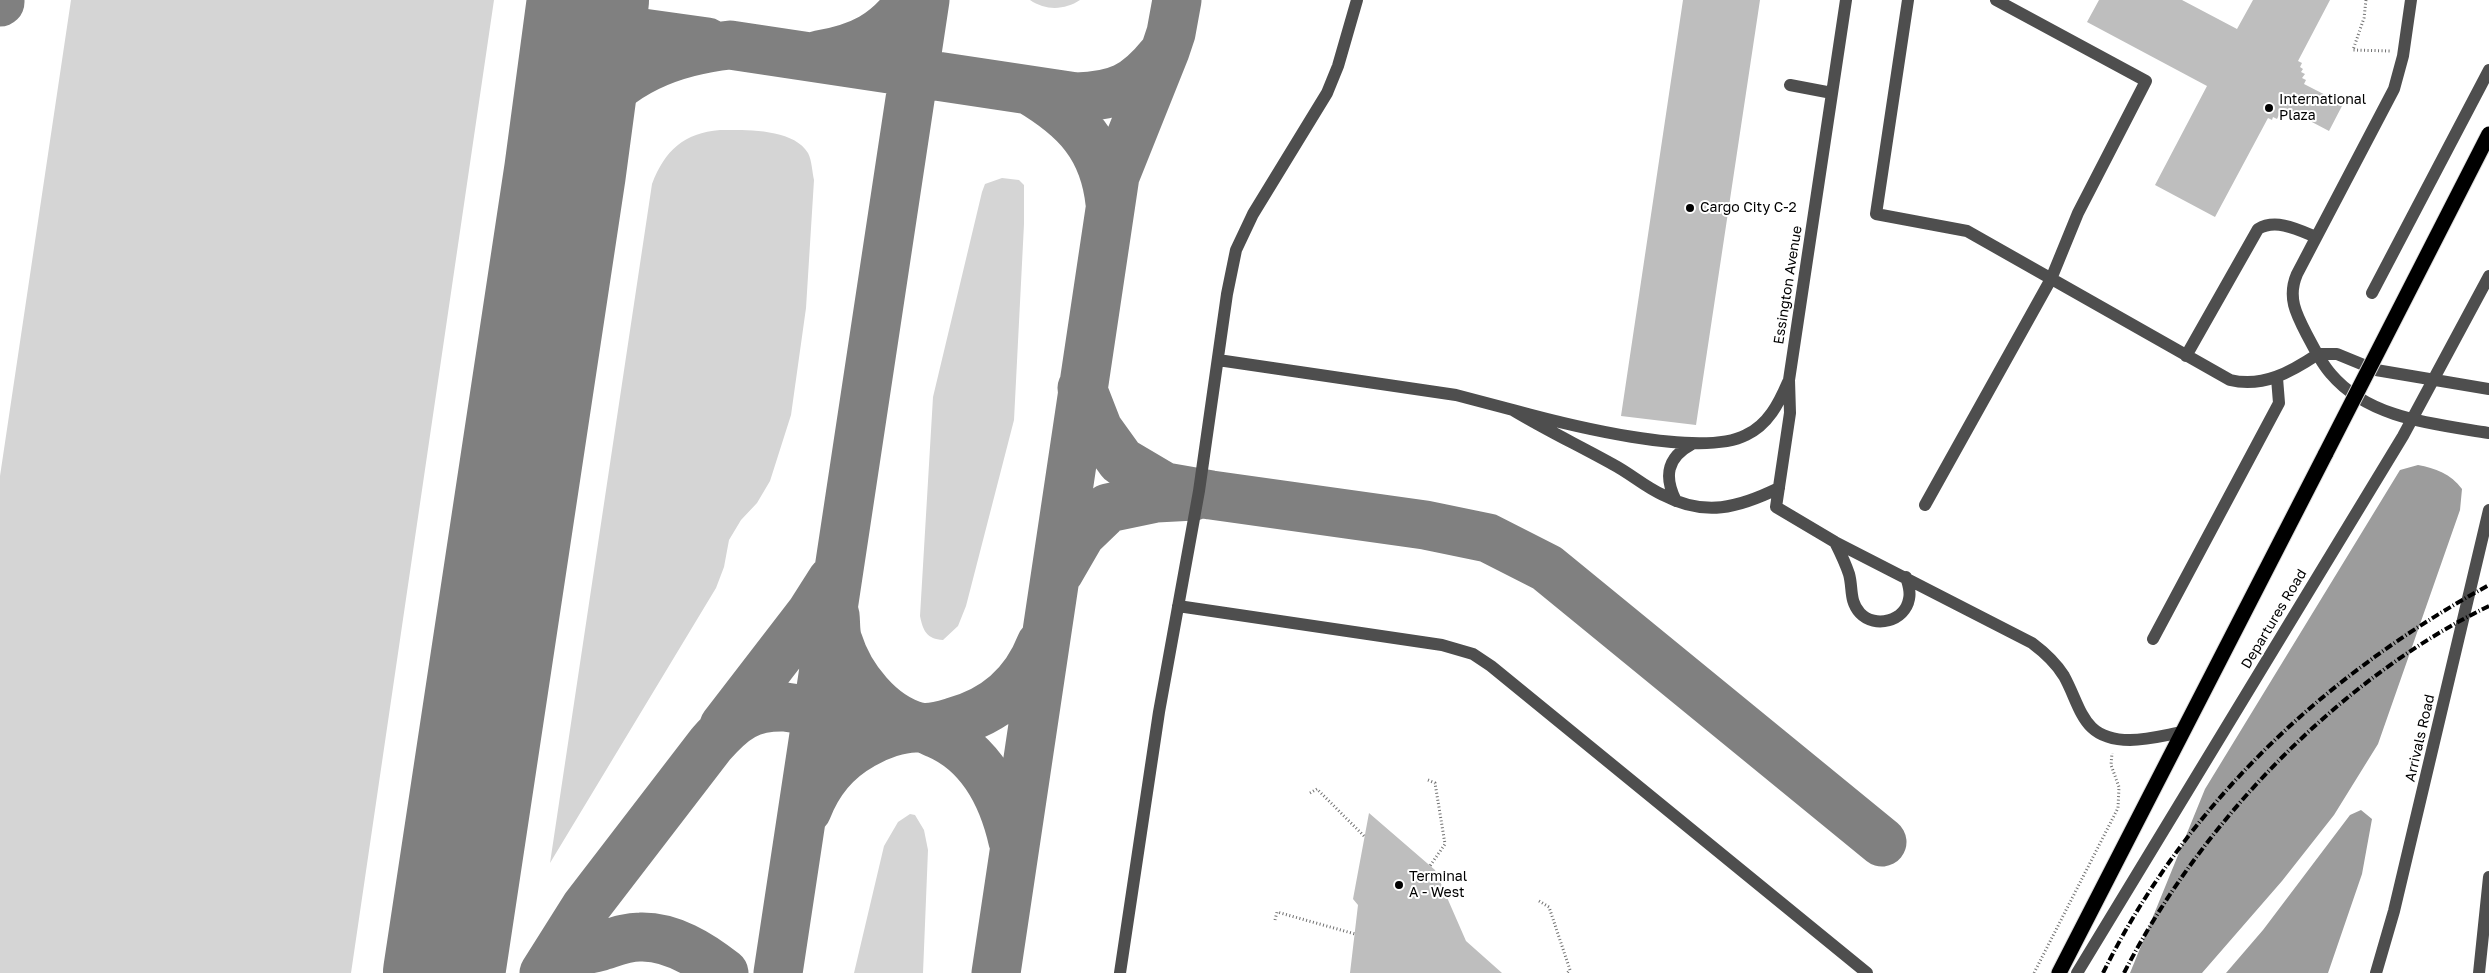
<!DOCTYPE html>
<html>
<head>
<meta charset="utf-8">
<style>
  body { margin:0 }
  canvas { display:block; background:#fff }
</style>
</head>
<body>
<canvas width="2489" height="973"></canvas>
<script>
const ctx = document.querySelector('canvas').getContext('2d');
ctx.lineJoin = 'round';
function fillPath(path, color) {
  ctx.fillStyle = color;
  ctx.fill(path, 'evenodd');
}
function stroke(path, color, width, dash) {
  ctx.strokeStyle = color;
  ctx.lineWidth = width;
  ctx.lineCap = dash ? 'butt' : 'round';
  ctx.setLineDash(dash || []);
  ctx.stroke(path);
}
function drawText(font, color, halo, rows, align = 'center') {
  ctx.font = font + ' "Golos Text",sans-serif';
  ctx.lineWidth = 4;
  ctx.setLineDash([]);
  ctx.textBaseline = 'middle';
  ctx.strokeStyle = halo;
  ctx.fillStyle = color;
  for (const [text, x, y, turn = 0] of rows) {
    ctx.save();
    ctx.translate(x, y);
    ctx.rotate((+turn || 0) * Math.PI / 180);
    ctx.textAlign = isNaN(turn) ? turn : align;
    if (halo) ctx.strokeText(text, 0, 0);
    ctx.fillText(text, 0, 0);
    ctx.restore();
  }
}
const green = new Path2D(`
  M71 0H494L351 973H0V476Z
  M1030 0H1080C1065 10 1046 11 1030 0Z
  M720 130C745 130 793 128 808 153 812 161 812 171 814 180L806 308 791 415 770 481 757 503 741 520 729 540 724 567 716 588 550 863 652 184C665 150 684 133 720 130Z
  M1002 178 1019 180 1024 185V224L1014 420 966 606 958 626 943 640C927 639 923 631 920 616L933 397 982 192 985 184Z
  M910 814 915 815 924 830 928 850 923 973H854L884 846 898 822Z`);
const water = new Path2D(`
  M2418 465C2435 468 2451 474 2462 489L2460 510 2378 744 2334 815 2282 881 2202 973H2130L2205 789 2400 470Z
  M2361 810 2372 819 2362 874 2328 973H2226L2263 930 2350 815Z`);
const taxiway = new Path2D(`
  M0 2V0
  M585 25 707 42
  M819 55C860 48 887 35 911 0
  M1029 90C1076 118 1104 147 1110 203
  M565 172C571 155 576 137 585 122 616 72 674 51 730 45L1076 97C1117 96 1136 87 1162 55
  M1082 388 1098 429 1121 461 1165 487 1211 495 1425 525 1488 538 1547 568 1882 842
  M1059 572 1081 534 1108 508 1156 498 1194 496
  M835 615C836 623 835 633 838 641 849 677 881 718 919 727 930 729 943 725 953 722 995 711 1025 685 1041 644
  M724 726 811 613 832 580
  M807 810C818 781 835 760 862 745 877 736 901 727 919 728 925 728 932 732 937 734 981 753 1003 797 1013 841
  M556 954C570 951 585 951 598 947 612 943 625 937 640 937 671 936 700 954 724 973
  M544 973 585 908 711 744C734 718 750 706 785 707L920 727
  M778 973 925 0
  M996 973 1115 176 1165 51 1171 33 1177 0`);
const runway = new Path2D(`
  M444 973 565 172 588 0`);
const building = new Path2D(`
  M1683 0H1760L1696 425 1621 416Z
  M2099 0H2182L2237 29 2253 0H2330L2298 61 2302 63 2300 67 2303 69 2301 72 2305 74 2302 78 2306 80 2304 84 2343 104 2329 131 2291 111 2289 114 2285 113 2283 116 2279 115 2277 119 2273 117 2272 120 2268 118 2215 217 2155 185 2207 86 2087 22Z
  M1369 813 1435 870 1466 941 1502 973H1350L1358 905 1353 899Z`);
const path = new Path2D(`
  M2366 0 2364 18 2353 50 2390 51
  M1428 780 1435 783 1445 844 1430 866
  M1310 793 1317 789 1365 837
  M1539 901 1549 907 1570 970 1567 973
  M1275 920 1277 912 1355 934
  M2034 973 2118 808 2119 787 2111 765 2112 753`);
const minor = new Path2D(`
  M1846 0 1789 380 1790 413 1776 507 1835 542 2032 643C2044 652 2056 663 2064 676 2082 709 2082 740 2130 740 2148 740 2166 735 2183 732
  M1908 0 1876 214 1967 231 2230 380C2263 388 2291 372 2318 354
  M2411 0 2403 56 2394 89 2297 274C2287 297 2296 314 2307 335 2314 348 2321 363 2331 374 2369 419 2435 424 2489 433
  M1790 85 1832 93
  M2372 293 2489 70
  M2318 354H2337L2376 370 2489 389
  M2186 356 2258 229C2276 218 2299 230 2316 237
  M1218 360 1456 395 1513 410
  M1779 488C1738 508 1705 517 1663 495 1645 487 1631 474 1614 465 1580 446 1546 430 1513 410 1564 424 1700 459 1746 435 1768 425 1779 403 1788 382
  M1676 501C1664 477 1666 458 1692 444
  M1925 505 2051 279 2078 213 2146 81 1996 0
  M1835 542C1840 552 1845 562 1849 574 1853 588 1849 601 1860 613 1875 629 1905 621 1909 599 1911 591 1908 584 1906 577
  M1178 606 1442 645 1473 654 1491 666 1867 973
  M2153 639 2279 403 2277 378
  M1120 973 1159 712 1199 491 1227 294 1236 250 1253 214 1327 93 1338 66 1357 0
  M2077 973 2403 436 2489 276
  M2376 973 2394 911 2489 510
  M2479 973 2489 877`);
const highway = new Path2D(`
  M2059 973 2326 453`);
const rail = new Path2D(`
  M2103 973C2187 803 2324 675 2489 585
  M2124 973C2200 824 2338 679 2489 606`);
const highwayBridge = new Path2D(`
  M2326 453 2489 134`);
const markers = [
  [2269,108,5,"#000"],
  [1690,208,5,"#000"],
  [1399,885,5,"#000"]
];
const poiNames = [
  ["International",2279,100],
  ["Plaza",2279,116],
  ["Cargo City C-2",1700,208],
  ["Terminal",1409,877],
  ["A - West",1409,893]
];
const streetNames = [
  ["Essington Avenue",1788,285,-81],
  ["Departures Road",2274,619,-59],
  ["Arrivals Road",2420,738,-77]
];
fillPath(green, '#d5d5d5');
fillPath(water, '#9c9c9c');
stroke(taxiway, '#808080', 49);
stroke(runway, '#808080', 122);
fillPath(building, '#bebebe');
stroke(highway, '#dbdbdb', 17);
stroke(path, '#707070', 3, [1, 2.5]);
stroke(minor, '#4e4e4e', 12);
stroke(highway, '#000', 15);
stroke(rail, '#000', 4, [8, 2.5, 1, 2.5]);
stroke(highwayBridge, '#dbdbdb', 17, []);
stroke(highwayBridge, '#000', 15);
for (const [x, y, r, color] of markers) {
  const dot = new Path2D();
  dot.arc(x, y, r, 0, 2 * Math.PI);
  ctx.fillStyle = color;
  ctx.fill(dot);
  stroke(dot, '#fff', 2);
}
drawText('14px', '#000', '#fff', poiNames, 'left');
drawText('14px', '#000', '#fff', streetNames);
</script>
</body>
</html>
